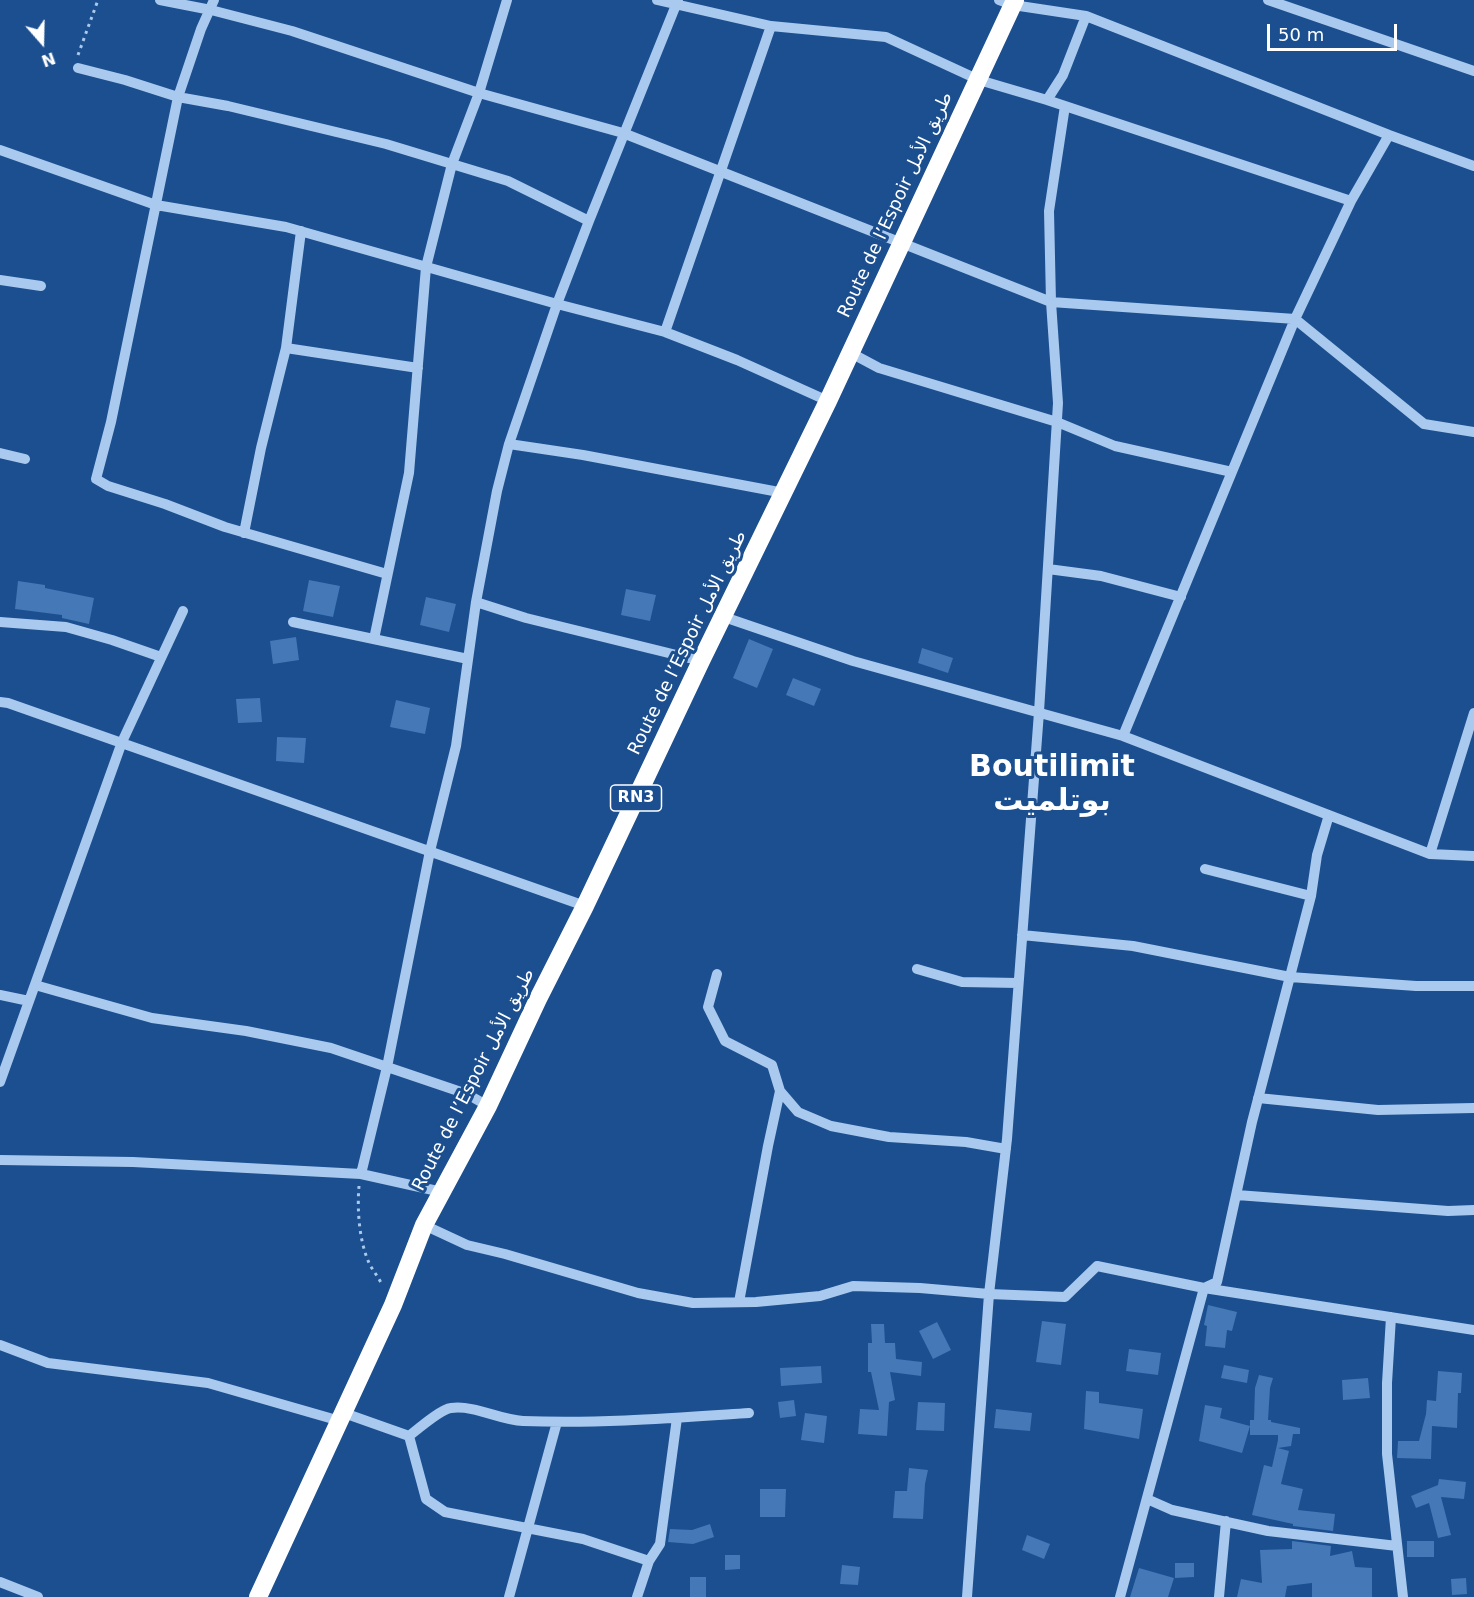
<!DOCTYPE html>
<html>
<head>
<meta charset="utf-8">
<style>
  body { margin:0 }
  #map { position:relative; width:1474px; height:1597px; overflow:hidden; background:#1b4f8f; font-family:"DejaVu Sans",sans-serif }
  canvas { display:block }
  .north { position:absolute; left:12px; top:12px; width:60px; height:60px; -webkit-text-stroke:4px #1b4f8f; paint-order:stroke; rotate:160deg; font-size:16px; font-weight:700; line-height:24px; text-align:center; color:#fff }
  .north::after { content:''; display:block; margin:auto; width:21px; height:27px; background:#fff; clip-path:polygon(50% 0,100% 100%,50% 72%,0 100%) }
  .scale { position:absolute; left:1267px; top:24px; width:130px; height:27px; box-sizing:border-box; border:3px solid #fff; border-top:0; padding-left:8px; font-size:18px; line-height:21px; white-space:nowrap; color:#fff; -webkit-text-stroke:4px #1b4f8f; paint-order:stroke }
</style>
</head>
<body>
<div id="map">
<canvas width="1474" height="1597"></canvas>
<div class="north">N</div>
<div class="scale">50 m</div>
</div>
<script>
const ctx = document.querySelector('canvas').getContext('2d');
ctx.lineJoin = 'round';
function fillPath(path, color) {
  ctx.fillStyle = color;
  ctx.fill(path, 'evenodd');
}
function stroke(path, color, width, dash) {
  ctx.strokeStyle = color;
  ctx.lineWidth = width;
  ctx.lineCap = dash ? 'butt' : 'round';
  ctx.setLineDash(dash || []);
  ctx.stroke(path);
}
function drawText(font, color, halo, rows, align = 'center') {
  ctx.font = font + ' "DejaVu Sans",Vazirmatn,sans-serif';
  ctx.lineWidth = 6;
  ctx.setLineDash([]);
  ctx.textBaseline = 'middle';
  ctx.strokeStyle = halo;
  ctx.fillStyle = color;
  for (const [text, x, y, turn = 0] of rows) {
    ctx.save();
    ctx.translate(x, y);
    ctx.rotate((+turn || 0) * Math.PI / 180);
    ctx.textAlign = isNaN(turn) ? turn : align;
    if (halo) ctx.strokeText(text, 0, 0);
    ctx.fillText(text, 0, 0);
    ctx.restore();
  }
}
const building = new Path2D(`
  M309 580 340 586 333 617 303 611Z
  M18 581 45 585V588L94 598 89 624 62 618V615L15 609Z
  M626 589 656 595 650 621 621 615Z
  M426 597 456 604 449 632 420 625Z
  M296 637 299 660 273 664 270 641Z
  M749 639 773 649 757 688 733 678Z
  M922 648 953 658 948 673 918 663Z
  M793 678 821 689 814 706 786 695Z
  M260 698 262 722 238 723 236 699Z
  M396 700 430 708 425 734 390 727Z
  M277 737 306 738 304 763 276 761Z
  M1208 1305 1237 1312 1232 1331 1227 1330 1225 1348 1205 1346 1207 1326 1204 1325Z
  M1042 1321 1066 1324 1061 1365 1036 1362Z
  M937 1322 951 1350 933 1359 919 1331Z
  M871 1324H884L885 1343H895L896 1359 922 1362 921 1376 890 1372 895 1400 889 1402 887 1436 858 1434 860 1409 879 1410 871 1372H868V1343H872Z
  M1129 1349 1161 1353 1158 1375 1126 1371Z
  M1224 1365 1249 1370 1247 1383 1221 1378Z
  M821 1366 822 1383 781 1386 780 1368Z
  M1438 1371 1462 1373 1461 1393H1458L1457 1428 1432 1426 1431 1459 1397 1458 1398 1441H1419L1426 1414 1427 1400 1436 1401Z
  M1259 1375 1273 1378 1270 1388 1268 1420H1271V1422L1300 1428V1434H1293L1291 1446 1278 1448 1289 1451 1281 1484 1303 1489 1298 1510 1335 1514 1333 1531 1293 1526V1524L1252 1515 1264 1465 1272 1467 1278 1440V1435H1250V1420H1254L1255 1388Z
  M1368 1378 1370 1398 1343 1400 1342 1380Z
  M1086 1391 1099 1392V1403L1143 1409 1139 1439 1084 1429Z
  M794 1400 796 1416 780 1418 778 1402Z
  M918 1402 945 1403 944 1431 916 1430Z
  M1205 1405 1222 1408 1220 1418 1250 1426 1242 1453 1199 1441Z
  M996 1409 1032 1413 1030 1431 994 1428Z
  M805 1413 827 1416 824 1443 801 1440Z
  M909 1468 928 1470 925 1484 923 1519 893 1518 895 1491H907Z
  M1439 1479 1466 1482 1464 1499 1441 1497 1451 1535 1438 1538 1429 1503 1416 1508 1411 1496 1438 1485Z
  M760 1489H786L785 1517H760Z
  M710 1524 714 1537 693 1544 668 1542 670 1529 692 1530Z
  M1027 1535 1050 1544 1044 1559 1022 1550Z
  M1292 1541 1331 1546 1330 1556 1352 1551 1355 1567 1372 1568V1597H1312V1583L1287 1586 1285 1597H1237L1241 1579 1262 1583 1260 1550 1292 1549Z
  M1407 1541H1434V1557H1407Z
  M725 1555H740V1569L725 1570Z
  M1175 1563H1194V1577L1175 1578Z
  M842 1565 860 1567 858 1585 840 1584Z
  M1139 1568 1174 1578 1168 1597H1130Z
  M690 1577H706V1597H690Z
  M1466 1578 1467 1594 1452 1595 1451 1579Z`);
const path = new Path2D(`
  M78 55 98 0
  M359 1186C357 1210 359 1242 370 1265 374 1272 379 1278 382 1285`);
const minor = new Path2D(`
  M160 0 211 10 292 31 479 93 623 133 1051 302 1295 319 1424 424 1474 432
  M214 0 201 29 178 97 111 422 96 479 108 486 165 504 225 527 387 574
  M657 0 771 26 886 37 979 80 1047 100 1351 201
  M999 0 1013 5 1086 16 1389 135 1474 166
  M1268 0 1474 71
  M78 68 125 80 178 97 228 106 386 144 508 181 589 221
  M1047 100 1063 75 1086 16
  M0 150 156 205 286 227 557 304 665 332 737 360 828 401
  M0 280 41 286
  M665 332 771 26
  M286 348 418 368
  M849 352 879 368 1057 422 1115 446 1232 472
  M509 444 583 455 784 493
  M0 453 25 459
  M244 533 261 448 286 348 301 231
  M1048 569 1101 576 1181 597
  M476 602 526 618 701 661
  M724 617 853 661 1123 736 1430 854 1474 856
  M0 622 66 627 112 640 161 657
  M293 622 468 659
  M374 639 409 473 426 267 452 164 479 93 507 0
  M0 702 8 703 585 906
  M1123 736 1295 319 1351 201 1389 135
  M1430 854 1474 713
  M1205 869 1311 896
  M1022 935 1133 946 1290 977 1416 986H1474
  M917 969 962 982 1018 983
  M717 974 708 1007 725 1041 772 1065 780 1091 798 1112 831 1126 889 1137 966 1142 1006 1149
  M35 985 152 1018 246 1031 331 1048 467 1094 488 1106
  M0 995 29 1001
  M0 1082 122 742 183 611
  M1258 1098 1378 1110 1474 1108
  M0 1160 133 1162 361 1174 442 1192
  M361 1174 387 1067 430 851 456 746 476 602 497 491 509 444 557 304 589 221 678 0
  M1237 1195 1448 1211 1474 1210
  M424 1225 467 1245 505 1254 638 1293 693 1303 756 1302 820 1296 853 1286 920 1288 989 1294 1065 1297 1097 1266 1204 1288 1474 1330
  M739 1302 768 1146 780 1091
  M1391 1317 1387 1383V1454L1403 1597
  M0 1345 48 1363 208 1383 340 1421
  M344 1413 409 1436
  M409 1436C418 1429 441 1409 451 1408 476 1405 499 1420 523 1421 599 1424 674 1418 749 1413
  M409 1436 426 1499 445 1512 583 1539 649 1561
  M1147 1499 1172 1510 1268 1531 1397 1546
  M0 1582 38 1597
  M509 1597 557 1422
  M637 1597 649 1561 660 1544 677 1418
  M967 1597 989 1294 1007 1139 1039 712 1058 403 1051 302 1049 211 1065 106
  M1120 1597 1204 1288 1217 1282 1252 1122 1311 896 1317 855 1329 815
  M1219 1597 1226 1521`);
const highway = new Path2D(`
  M258 1597 393 1305 424 1225 488 1106 538 999 585 906 701 661 828 401 1015 0`);
const shields = [
  [636,798,51]
];
const shieldNames = [
  ["RN3",636,798]
];
const streetNames = [
  ["Route de l’Espoir طريق الأمل",896,205,-65],
  ["Route de l’Espoir طريق الأمل",688,643,-64],
  ["Route de l’Espoir طريق الأمل",474,1080,-63]
];
const townNames = [
  ["Boutilimit",1052,768],
  ["بوتلميت",1052,802]
];
fillPath(building, '#4478b7');
stroke(path, '#a9c9ee', 3, [3, 4.5]);
stroke(minor, '#a9c9ee', 10);
stroke(highway, '#fff', 18);
for (const [x, y, w] of shields) {
  const box = new Path2D();
  box.roundRect(x - w / 2, y - 13, w, 26, 4.5);
  ctx.fillStyle = '#1b4f8f';
  ctx.fill(box);
  stroke(box, '#fff', 1.5);
}
drawText('bold 16px', '#fff', null, shieldNames);
drawText('18px', '#fff', '#1b4f8f', streetNames);
drawText('bold 30px', '#fff', '#1b4f8f', townNames);
</script>
</body>
</html>
